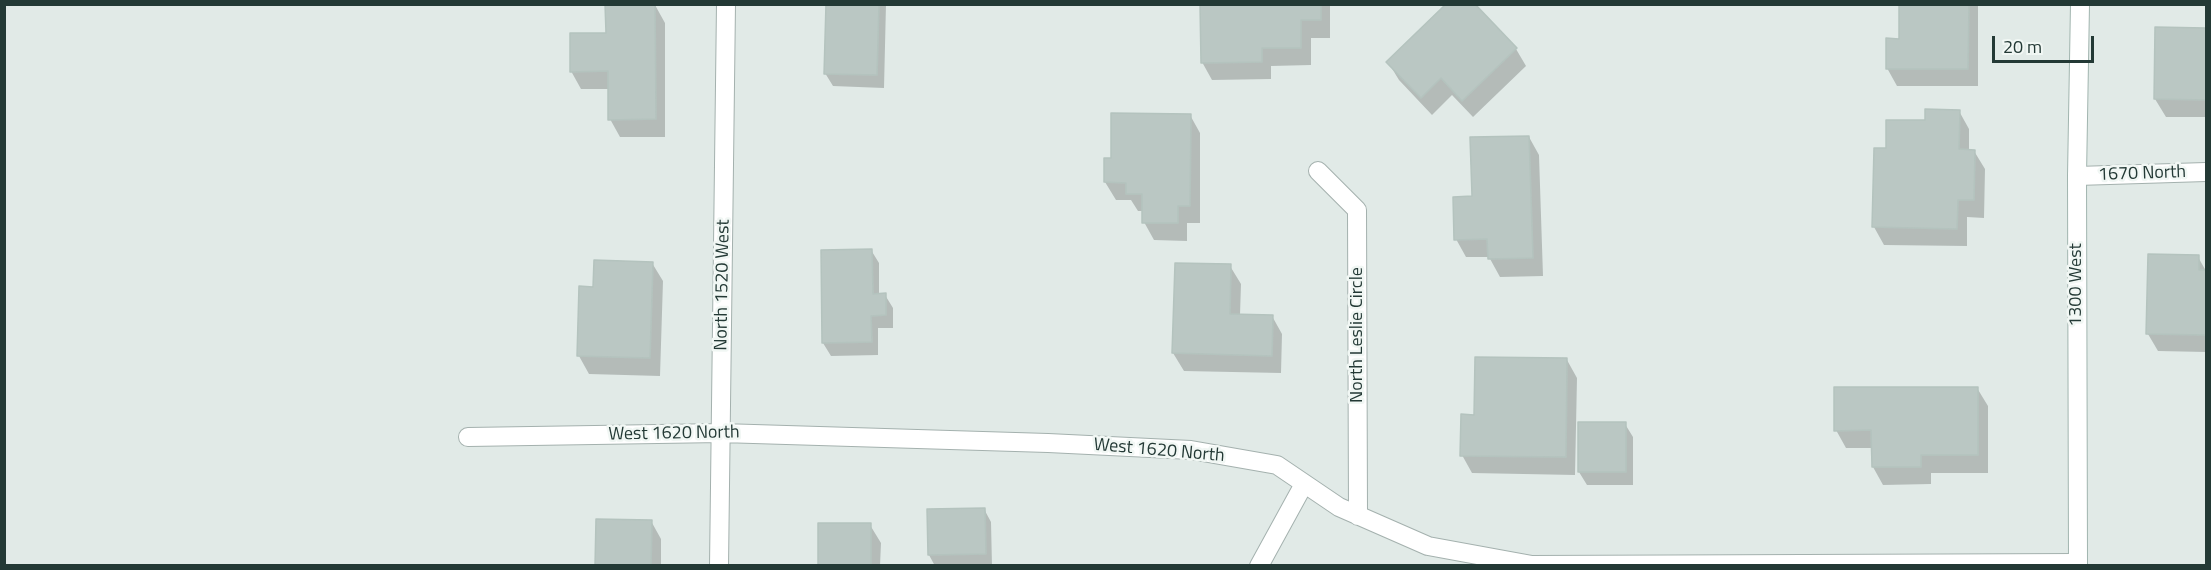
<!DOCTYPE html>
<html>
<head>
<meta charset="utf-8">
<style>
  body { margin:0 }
  #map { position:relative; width:2211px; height:570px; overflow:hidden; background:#e1eae7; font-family:"Titillium Web",sans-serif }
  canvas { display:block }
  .frame { position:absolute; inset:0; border:6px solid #233935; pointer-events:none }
  .scale { position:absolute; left:1992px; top:36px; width:102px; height:27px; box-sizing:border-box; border:3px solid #233935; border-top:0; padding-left:8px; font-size:18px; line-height:21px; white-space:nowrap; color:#233935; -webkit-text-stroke:4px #f1f7f4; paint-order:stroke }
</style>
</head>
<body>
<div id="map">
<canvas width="2211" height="570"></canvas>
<div class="frame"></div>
<div class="scale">20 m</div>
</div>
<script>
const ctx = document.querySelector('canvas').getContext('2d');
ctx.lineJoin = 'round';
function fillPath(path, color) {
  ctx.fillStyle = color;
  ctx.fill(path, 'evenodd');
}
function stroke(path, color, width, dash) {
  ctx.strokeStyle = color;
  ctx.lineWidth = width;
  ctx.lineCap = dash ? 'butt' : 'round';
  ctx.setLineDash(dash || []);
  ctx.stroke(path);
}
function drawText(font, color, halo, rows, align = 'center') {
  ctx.font = font + ' "Titillium Web",sans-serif';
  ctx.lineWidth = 5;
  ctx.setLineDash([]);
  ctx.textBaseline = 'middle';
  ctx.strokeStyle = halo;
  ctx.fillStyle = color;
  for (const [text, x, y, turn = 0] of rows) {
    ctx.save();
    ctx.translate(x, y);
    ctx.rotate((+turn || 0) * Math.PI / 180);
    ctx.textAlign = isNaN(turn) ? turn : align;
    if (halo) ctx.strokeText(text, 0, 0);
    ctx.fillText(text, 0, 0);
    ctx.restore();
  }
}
const shadow = new Path2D(`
  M827 4H886L884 88 833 86 825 73Z
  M1201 4H1330V38H1311V65L1271 66V79L1212 80 1202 62Z
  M1901 4H1978V86H1897L1887 68 1900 40Z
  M655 5 665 23V137H620L610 119 609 89H581L571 71 607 34Z
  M2156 29 2206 30V117H2166L2155 99Z
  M1516 49 1526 66 1473 117 1452 95 1432 115 1399 80 1388 62Z
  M1959 111 1969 129V151H1974L1985 169 1984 218 1967 217V246L1884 245 1874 227 1875 149H1887L1926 122Z
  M1190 115 1200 133V223H1187V241L1154 240 1144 222V211H1138L1131 200H1116L1105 182 1112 160Z
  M1529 137 1539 155 1543 276 1500 277 1489 257H1466L1456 239Z
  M871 250 879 263V295H885L893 308V328H878V355L831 356 823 343Z
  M2198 257 2206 271V352L2158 351 2148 334Z
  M652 263 663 281 660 376 589 374 579 356 594 288Z
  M1230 266 1241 284 1240 315 1272 316 1282 334 1281 373 1184 371 1173 353Z
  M1567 360 1577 378 1575 475 1472 473 1462 455 1475 417Z
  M1977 388 1988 406V473H1931V484L1883 485 1873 467V448H1846L1836 430Z
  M1625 424 1633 437V485H1587L1579 472Z
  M984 509 991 522 992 566H935L929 555 928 510Z
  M651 521 661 539V566H596Z
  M870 525 881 543 880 566H819Z`);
const building = new Path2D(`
  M605 4H655L656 119 608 120V71L570 72V33H606Z
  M826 4H879L877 75 824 74Z
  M1200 4H1321V20H1301V48H1262V62L1201 63Z
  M1446 4H1475L1517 48 1462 101 1441 78 1421 98 1386 62Z
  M1899 4H1969L1968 69H1886V38L1899 39Z
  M2155 27 2206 28V100L2154 99Z
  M1925 109 1960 110 1959 149 1975 150 1974 200H1958L1957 229 1872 227 1874 148H1886V120H1925Z
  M1111 113 1191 114 1190 206H1178V223H1142V194H1126V183L1104 182V158H1111Z
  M1529 136 1533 258 1488 259 1487 239 1454 240 1453 197 1472 196 1470 137Z
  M872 249 873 294 886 293V315L871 316 872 342 822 343 821 250Z
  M2148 254 2199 255V270H2206V335L2146 334Z
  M594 260 653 262 650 358 577 356 579 286 593 287Z
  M1175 263 1231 264 1230 314 1273 315 1272 356 1172 353Z
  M1475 357 1567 358 1566 457 1460 456 1461 414 1474 415Z
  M1834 387H1978V455H1921V467H1872L1871 430 1834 431Z
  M1578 422H1626V472H1578Z
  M985 508 986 554 928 555 927 509Z
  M596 519 652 520 651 566H595Z
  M818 523H871V566H818Z`);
const street = new Path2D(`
  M1318 171 1357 210 1358 516
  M2077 176 2206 172
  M468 437 721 433 1048 443 1191 450 1277 465 1339 507 1428 546 1532 565 2078 563
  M719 566 726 4
  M1259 566 1304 484`);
const secondary = new Path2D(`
  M2078 566 2077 176 2080 4`);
const streetNames = [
  ["1670 North",2142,174,-2],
  ["North 1520 West",723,285,-89],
  ["1300 West",2077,285,-90],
  ["North Leslie Circle",1358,335,-90],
  ["West 1620 North",674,434,-1],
  ["West 1620 North",1159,451,5]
];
fillPath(shadow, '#0003');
fillPath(building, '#bac7c3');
stroke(building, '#b4c3be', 1.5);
stroke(street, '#a4b1ae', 20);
stroke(secondary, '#a1b5af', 20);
stroke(street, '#fff', 18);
stroke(secondary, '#fff', 18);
drawText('18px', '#233935', '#f1f7f4', streetNames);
</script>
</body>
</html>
